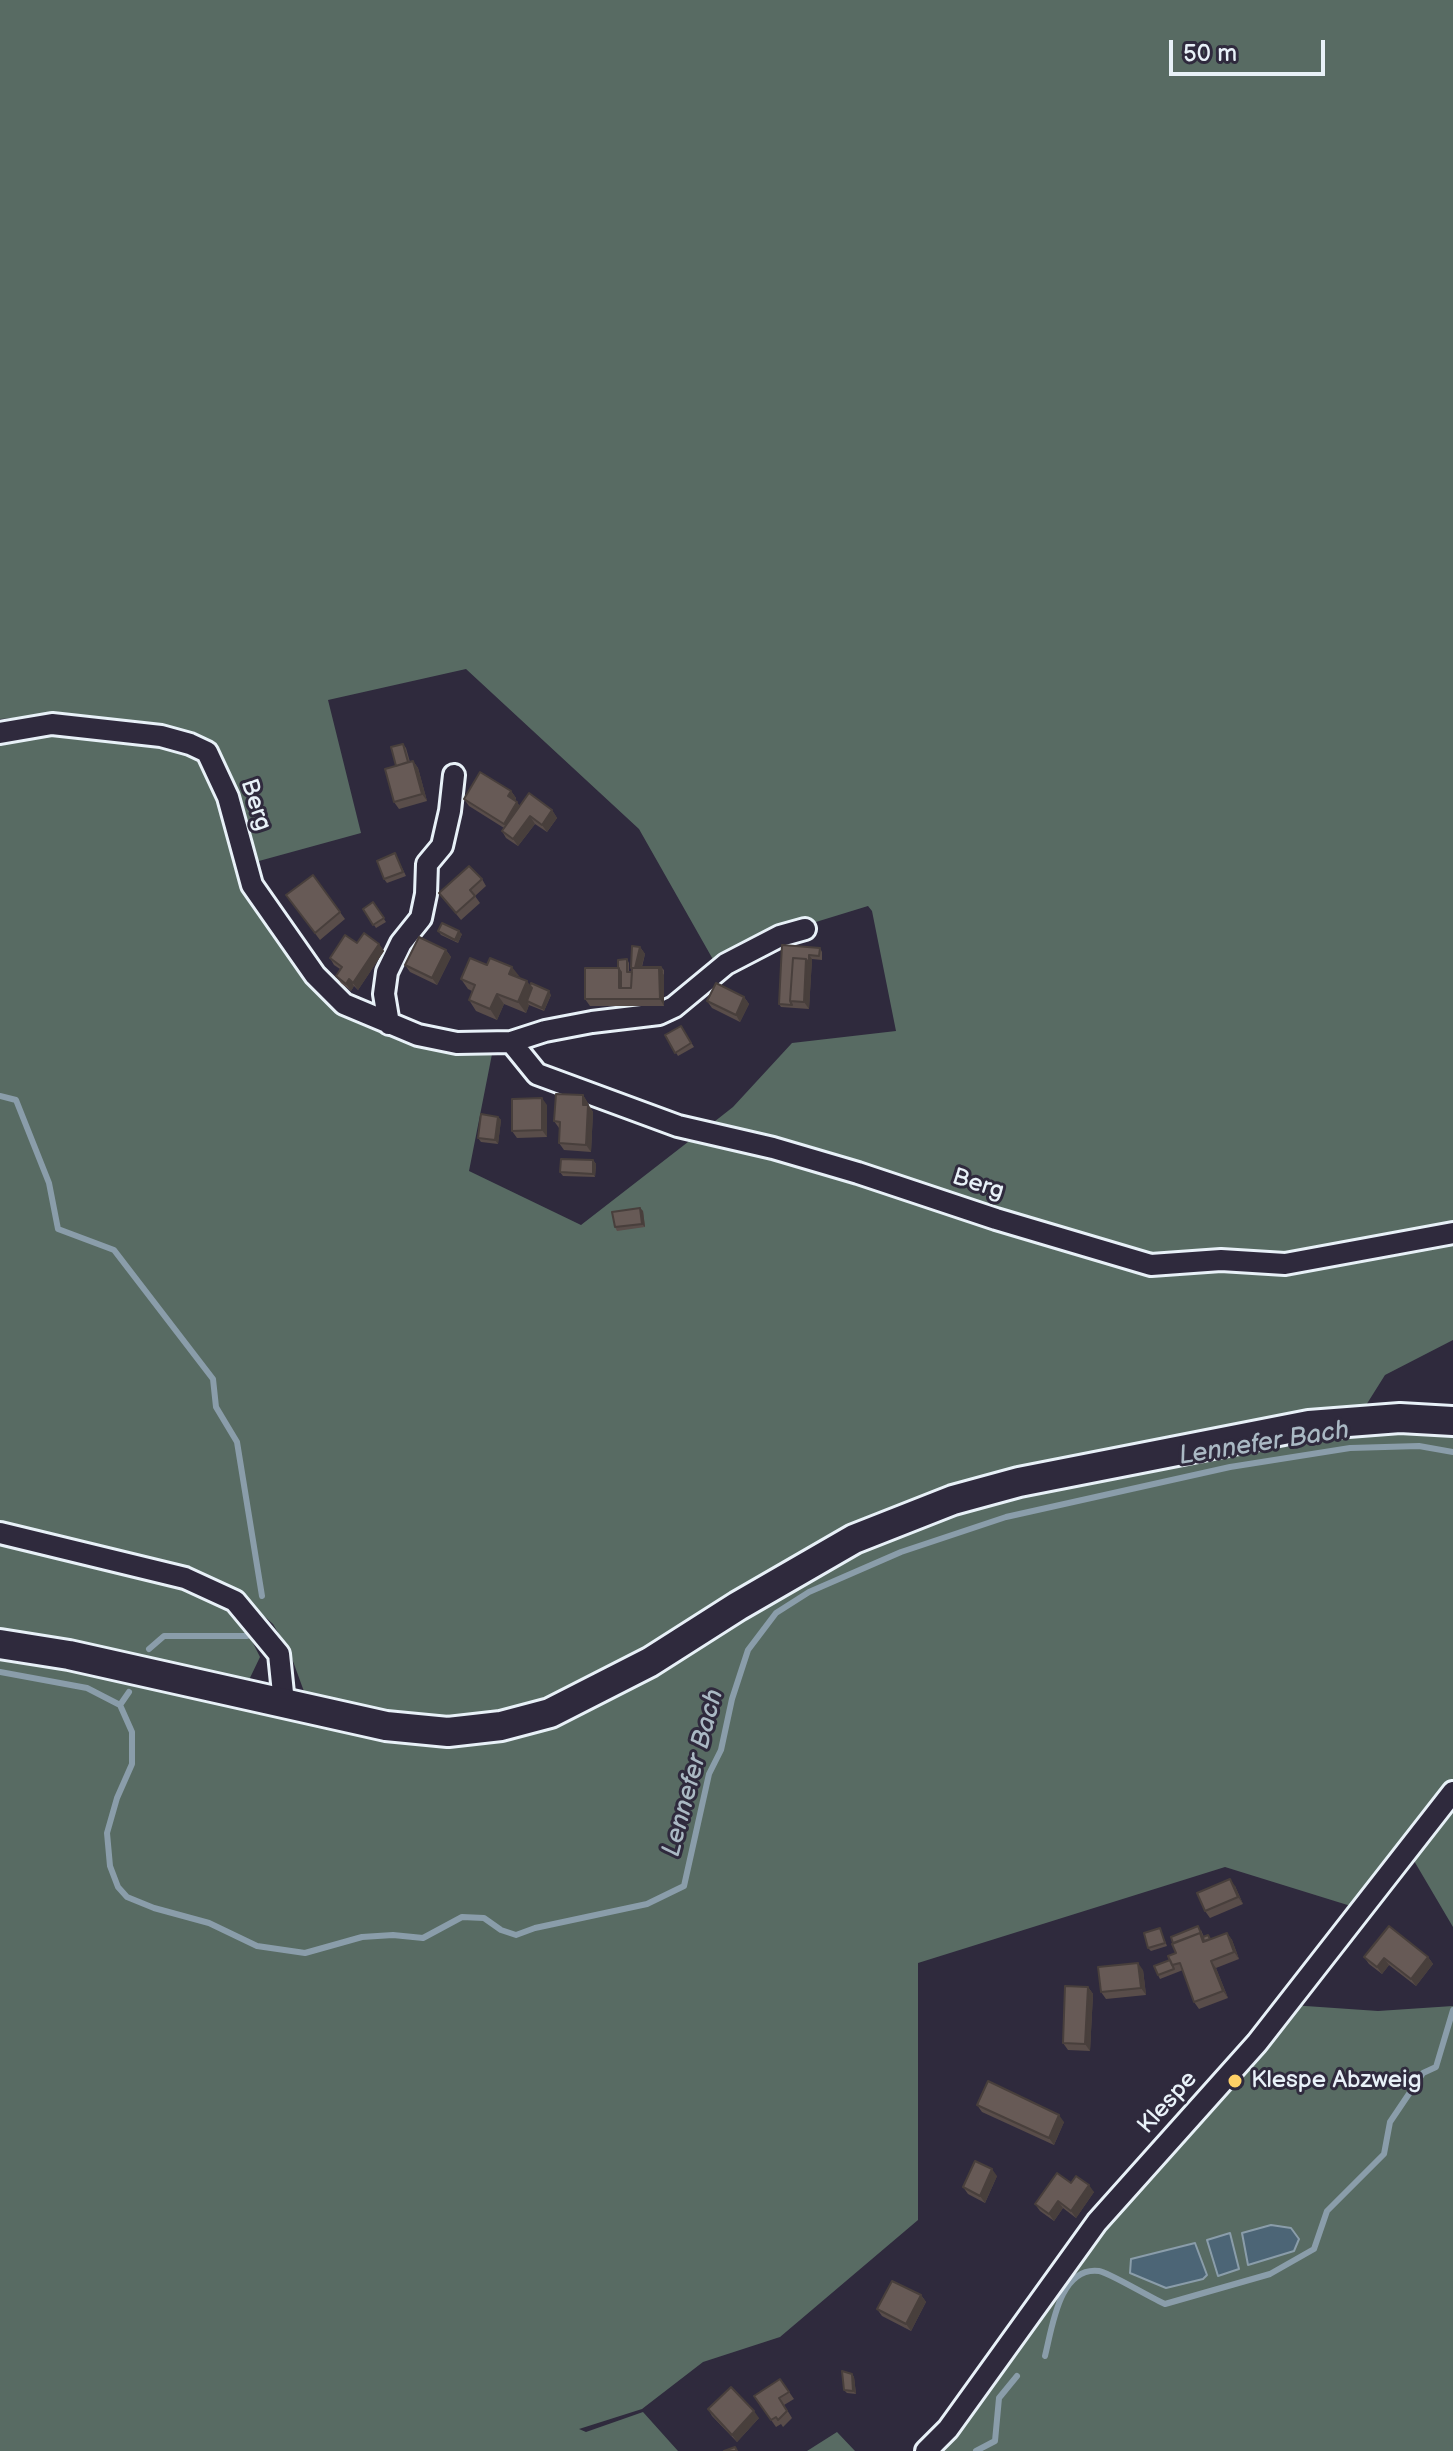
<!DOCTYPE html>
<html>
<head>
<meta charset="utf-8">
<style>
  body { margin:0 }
  #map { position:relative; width:1453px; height:2451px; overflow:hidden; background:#2f2a3d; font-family:"Balsamiq Sans",sans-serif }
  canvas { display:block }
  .scale { position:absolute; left:1169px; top:40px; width:156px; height:36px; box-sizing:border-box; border:4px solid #e8f1f8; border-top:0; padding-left:10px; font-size:24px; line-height:28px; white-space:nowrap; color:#e8f1f8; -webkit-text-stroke:6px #2f2a3d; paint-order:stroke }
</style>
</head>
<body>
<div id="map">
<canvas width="1453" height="2451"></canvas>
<div class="scale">50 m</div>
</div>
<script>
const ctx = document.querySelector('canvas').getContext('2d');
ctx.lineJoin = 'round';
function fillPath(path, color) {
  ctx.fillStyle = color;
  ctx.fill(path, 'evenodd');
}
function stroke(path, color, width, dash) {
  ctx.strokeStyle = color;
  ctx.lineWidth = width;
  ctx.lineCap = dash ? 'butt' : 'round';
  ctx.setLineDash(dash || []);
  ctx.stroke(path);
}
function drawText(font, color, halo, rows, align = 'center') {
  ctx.font = font + ' "Balsamiq Sans",sans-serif';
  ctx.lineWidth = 6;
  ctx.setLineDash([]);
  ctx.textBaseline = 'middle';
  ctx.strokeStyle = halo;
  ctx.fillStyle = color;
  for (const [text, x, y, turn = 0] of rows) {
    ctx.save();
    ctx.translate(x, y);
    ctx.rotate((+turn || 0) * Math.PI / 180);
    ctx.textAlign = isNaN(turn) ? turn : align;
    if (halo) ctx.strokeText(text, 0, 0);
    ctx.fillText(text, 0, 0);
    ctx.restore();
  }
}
const green = new Path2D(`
  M0 0H1453V1227L1350 1249 1162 1261 705 1129 733 1107 792 1043 896 1031 872 911 868 906 780 933 715 963 639 829 466 669 328 700 361 833 248 864 212 749 41 716 0 719Z
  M28 731 110 734 203 756 221 799 249 889 271 934 298 970 328 999 493 1049 469 1171 581 1225 697 1135 781 1154 1026 1239 1104 1259 1298 1260 1453 1232V1340L1385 1375 1363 1410 1010 1472 609 1670 535 1709 438 1719 306 1697 290 1653 273 1624 235 1590 190 1570 0 1523V739Z
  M1395 1428 1453 1432V1781L1354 1907 1225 1867 918 1963V2220L780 2337 703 2362 642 2409 579 2429 586 2432 643 2412 678 2451H0V1544L62 1553 202 1589 245 1627 260 1657 248 1682 17 1632 7 1655 163 1689 533 1730 617 1696 749 1611 872 1544 1017 1493Z
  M1453 1798V1927L1410 1854Z
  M1291 2005 1378 2011 1453 2006V2451H939L950 2441 1046 2314 1078 2242Z
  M837 2432 855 2451H807Z`);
const water = new Path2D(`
  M1271 2225 1291 2228 1299 2239 1294 2251 1248 2265 1242 2233Z
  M1230 2233 1239 2269 1218 2276 1207 2240Z
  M1195 2243 1207 2275 1203 2279 1166 2288 1130 2273 1131 2259Z`);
const stream = new Path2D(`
  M0 1096 16 1100 49 1183 58 1229 114 1250 213 1379 216 1407 237 1442 262 1596
  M149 1649 164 1636H247
  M0 1672 87 1688 120 1705 132 1732V1764L117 1798 107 1833 110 1866 118 1887 127 1897 154 1908 209 1923 257 1946 305 1953 362 1937 393 1935 423 1938 462 1917 484 1918 501 1930 516 1935 535 1928 647 1904 684 1886 709 1774 721 1750 732 1699 748 1650 776 1613 809 1592 901 1552 1006 1517 1230 1467 1350 1448 1419 1446 1453 1452
  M120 1705 129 1692
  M1045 2356C1052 2329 1059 2266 1099 2271 1108 2272 1151 2298 1165 2304L1270 2274 1314 2249 1327 2211 1384 2154 1390 2122 1423 2073 1436 2067 1453 2010
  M976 2451 995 2441 999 2398 1017 2376`);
const minor = new Path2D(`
  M0 733 52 724 161 736 190 744 207 752 228 797 252 885 315 975 344 1004 418 1035 457 1043 511 1042 545 1031 592 1022 659 1014 674 1007 726 964 780 936 805 929
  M389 1024 384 994 387 972 401 943 421 918 426 894 427 864 442 846 450 811 454 775
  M511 1042 537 1074 678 1126 773 1148 858 1173 996 1219 1151 1265 1221 1260 1285 1264 1453 1233
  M0 1533 185 1578 235 1601 279 1654 284 1703
  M926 2451 948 2429 1097 2222 1257 2043 1453 1792`);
const secondary = new Path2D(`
  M0 1644 69 1655 386 1726 448 1732 501 1726 550 1713 650 1662 738 1606 854 1539 953 1500 1019 1482 1309 1425 1400 1418 1453 1421`);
const wall = new Path2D(`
  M403 744 406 748 410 762 413 761 418 768 427 801 399 809 394 802 396 766Z
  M511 791 516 798 515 801 520 806 552 810 557 818 547 832 535 824 518 846 506 838 502 831 504 828 469 806 464 799Z
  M395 853 406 876 387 883 384 879Z
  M313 875 345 919 320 940 286 895Z
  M482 879 486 886 475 896 480 903 461 920 439 893Z
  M373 902 386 922 376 928 363 909Z
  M438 931 462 934 458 943 441 935Z
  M357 943 379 944 384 951 358 990 354 986 351 991 341 983 336 976 340 969 334 965 330 958Z
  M782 945 820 948 822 952V960L812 959 809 1009 781 1007 779 1004Z
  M640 947 645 954 642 967H661L664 970V1006H590L585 999 627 959 629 963V972H632L631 968Z
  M446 950 451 957 437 985 410 972 405 965Z
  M519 978 530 986 551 995 544 1011 529 1005 526 1013 504 1004 497 1020 476 1011 469 1000 472 991 468 989 461 979Z
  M744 997 749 1004 740 1022 712 1008 707 1001Z
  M681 1026 694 1047 678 1056 665 1035Z
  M583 1095 593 1112 591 1152 564 1150 559 1143V1128L554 1121Z
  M547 1105V1137L517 1138 512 1131Z
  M498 1117 501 1120 498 1144 481 1142 478 1138Z
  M593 1160 596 1164 595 1177 563 1176 560 1172Z
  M640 1208 643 1211 645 1227 617 1231 615 1227Z
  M1235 1886 1243 1904 1210 1918 1205 1911Z
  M1160 1928 1167 1946 1151 1951 1148 1948Z
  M1201 1930 1204 1937 1211 1939 1227 1933 1232 1940 1239 1959 1216 1968 1228 1998 1199 2009 1194 2002 1183 1970 1160 1979 1158 1975 1176 1953Z
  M1364 1957H1428L1433 1964 1416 1986 1389 1965 1382 1974 1369 1964Z
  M1143 1970 1146 1995 1106 1999 1101 1992Z
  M1088 1987 1093 1994 1090 2051 1068 2050 1063 2043Z
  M977 2105 1064 2122 1054 2145 982 2112Z
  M997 2176 985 2203 968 2194 963 2187Z
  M1071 2183 1094 2192 1076 2218 1063 2208 1054 2221 1040 2211 1035 2204Z
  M921 2295 926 2302 911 2331 882 2316 877 2309Z
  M852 2374 854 2377 856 2394 847 2393 844 2390Z
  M780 2379 794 2399 784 2405 792 2418 783 2427 781 2424 776 2427 754 2396Z
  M708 2409 759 2418 737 2442 712 2416Z`);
const shadedWall = new Path2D(`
  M413 761 418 768 427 801 422 794Z
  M511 791 516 798 513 803 508 796Z
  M517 802 522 809 509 831 504 824Z
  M552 810 557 818 547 832 542 825Z
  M530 816 535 824 518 846 513 839Z
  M459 931 462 934 458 943 455 940Z
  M379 944 384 951 358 990 353 983Z
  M640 947 645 954 640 972 635 968Z
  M446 950 451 957 437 985 432 978Z
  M809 955 812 959 809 1009 804 1002 806 959Z
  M512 967 520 977 509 974Z
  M619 968 623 975 624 991 619 988Z
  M659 968 664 975V1006L660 999Z
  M349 979 354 986 351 991 346 984Z
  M527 981 535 992 527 1001 529 1005 526 1013 518 1002Z
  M549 991 551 995 544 1011 542 1008Z
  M497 994 504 1004 497 1020 490 1009Z
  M744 997 749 1004 740 1022 736 1015Z
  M583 1095 588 1103V1112L583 1105Z
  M542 1098 547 1105V1137L542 1130Z
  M588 1105 593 1112 591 1152 586 1145Z
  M498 1117 501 1120 498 1144 495 1140Z
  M593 1160 596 1164 595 1177 593 1174Z
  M640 1208 643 1211 645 1227 642 1224Z
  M1230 1879 1235 1886 1243 1904 1238 1897Z
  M1227 1933 1232 1940 1239 1959 1234 1952Z
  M1428 1957 1433 1964 1416 1986 1411 1979Z
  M1384 1958 1389 1965 1382 1974 1377 1967Z
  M1211 1961 1216 1968 1228 1998 1223 1991Z
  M1138 1963 1143 1970 1146 1995 1141 1988Z
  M1088 1987 1093 1994 1090 2051 1085 2044Z
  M1059 2115 1064 2122 1054 2145 1049 2138Z
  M992 2169 997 2176 985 2203 980 2196Z
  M1089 2185 1094 2192 1076 2218 1071 2211Z
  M1058 2201 1063 2208 1054 2221 1049 2214Z
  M921 2295 926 2302 911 2331 906 2324Z
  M852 2374 854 2377 856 2394 853 2391Z
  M754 2411 759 2418 737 2442 732 2435Z`);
const building = new Path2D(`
  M403 744 408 762 396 766 391 747Z
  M413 761 422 794 394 802 385 769Z
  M480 772 511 791 508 796 517 802 504 824 464 799Z
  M529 793 552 810 542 825 530 816 513 839 502 831Z
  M395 853 403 872 384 879 377 861Z
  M469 866 482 879 470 890 475 896 456 913 439 893Z
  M313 875 340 912 315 933 286 895Z
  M373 902 384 918 373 925 363 909Z
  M442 923 459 931 455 940 438 931Z
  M364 933 379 944 353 983 349 979 346 984 336 976 342 967 330 958 345 935 357 943Z
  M419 937 446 950 432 978 405 965Z
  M782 945 820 948 819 956 809 955V963L806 959 793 958 790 1001 792 1005 779 1004Z
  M632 946 640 947 635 968H631Z
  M470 958 487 965 490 958 512 967 509 974 527 981 518 1002 497 994 490 1009 469 1000 475 985 461 979Z
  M793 958 806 959 804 1002 790 1001Z
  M627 959V972H632L631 988H621V972L618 968V960Z
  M639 967H661L662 972 659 968H639Z
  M585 968H619V988H631L632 968H659L660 999H585Z
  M531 983 549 991 542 1008 527 1001 532 988 530 986Z
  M716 983 744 997 736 1015 707 1001Z
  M681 1026 691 1043 675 1053 665 1035Z
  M556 1094 583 1095V1105H588L586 1145 559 1143 560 1122 554 1121Z
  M542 1098V1130L512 1131V1099Z
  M481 1114 498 1117 495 1140 478 1138Z
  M561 1159 593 1160V1174L560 1172Z
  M640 1208 642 1224 615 1227 612 1212Z
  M1230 1879 1238 1897 1205 1911 1197 1893Z
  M1198 1926 1202 1936 1200 1933 1173 1943 1171 1937Z
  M1389 1926 1428 1957 1411 1979 1384 1958 1377 1967 1364 1957Z
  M1160 1928 1165 1943 1148 1948 1144 1933Z
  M1200 1933 1203 1942 1227 1933 1234 1952 1211 1961 1223 1991 1194 2002 1180 1963 1172 1965 1168 1956 1176 1953 1172 1944Z
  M1208 1935 1210 1939 1204 1941 1203 1937Z
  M1170 1960 1174 1969 1158 1975 1154 1966Z
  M1138 1963 1141 1988 1101 1992 1098 1967Z
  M1065 1986 1088 1987 1085 2044 1063 2043Z
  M988 2081 1059 2115 1049 2138 977 2105Z
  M975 2161 992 2169 980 2196 963 2187Z
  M1057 2173 1071 2183 1076 2176 1089 2185 1071 2211 1058 2201 1049 2214 1035 2204Z
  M892 2281 921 2295 906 2324 877 2309Z
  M842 2371 852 2374 853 2391 844 2390Z
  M780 2379 789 2392 779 2398 787 2411 778 2420 776 2417 771 2420 754 2396Z
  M731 2387 754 2411 732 2435 708 2409Z
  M735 2447 737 2451H724Z`);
const markers = [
  [1235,2081,8,"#ffd166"]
];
const streetNames = [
  ["Berg",255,805,72],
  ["Berg",978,1185,18],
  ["Klespe",1168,2103,-48]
];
const poiNames = [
  ["Klespe Abzweig",1251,2081]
];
const waterNames = [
  ["Lennefer Bach",1264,1444,-9],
  ["Lennefer Bach",694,1773,-75]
];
fillPath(green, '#586b63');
fillPath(water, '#4c6576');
stroke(water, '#8a9daa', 2);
stroke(stream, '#8a9daa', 6);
stroke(minor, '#e8f1f8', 26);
stroke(secondary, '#e8f1f8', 34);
stroke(minor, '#2f2a3d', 20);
stroke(secondary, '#2f2a3d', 28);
fillPath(wall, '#594d4a');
fillPath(shadedWall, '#483f3c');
fillPath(building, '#675a56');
stroke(building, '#483f3c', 2);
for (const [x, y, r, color] of markers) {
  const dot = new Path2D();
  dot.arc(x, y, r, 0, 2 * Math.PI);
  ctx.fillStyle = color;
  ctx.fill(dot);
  stroke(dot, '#2f2a3d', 3);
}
drawText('24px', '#e8f1f8', '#2f2a3d', streetNames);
drawText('24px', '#e8f1f8', '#2f2a3d', poiNames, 'left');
drawText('italic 26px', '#aab9c4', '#2f2a3d', waterNames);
</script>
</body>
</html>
